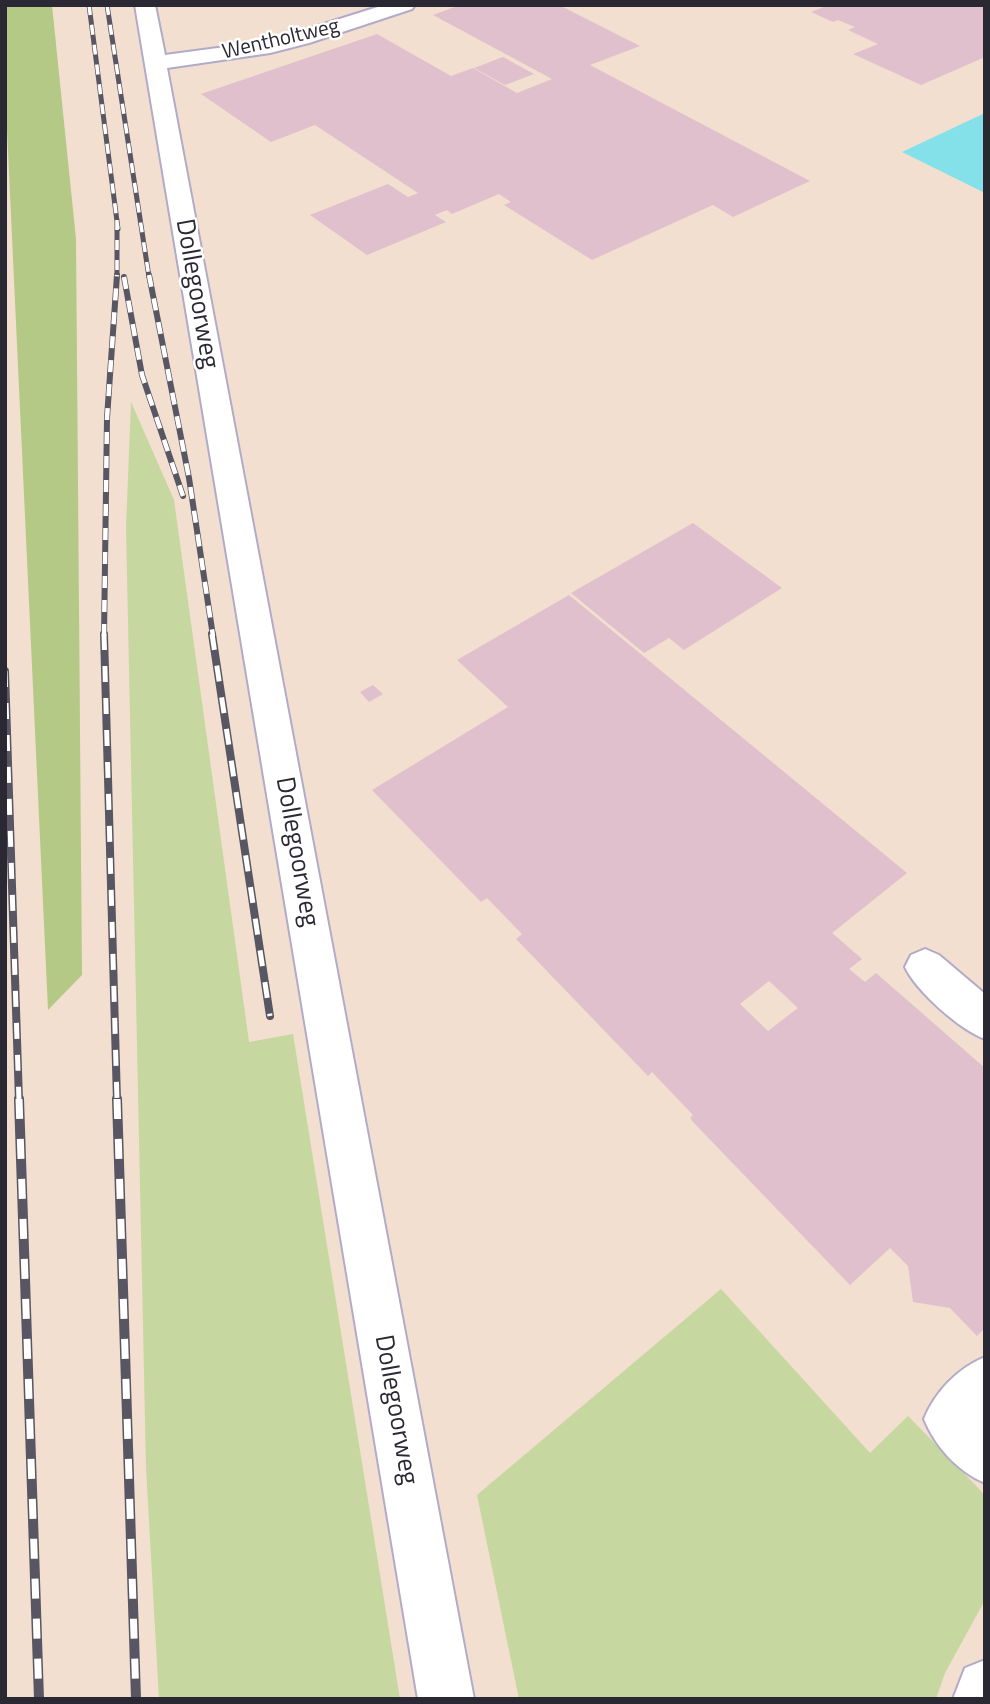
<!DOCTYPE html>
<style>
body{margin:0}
#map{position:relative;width:990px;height:1704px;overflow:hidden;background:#edeafd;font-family:"Titillium Web",sans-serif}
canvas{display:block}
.frame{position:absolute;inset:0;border:7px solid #2a2833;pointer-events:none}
</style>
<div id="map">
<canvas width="990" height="1704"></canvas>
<div class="frame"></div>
</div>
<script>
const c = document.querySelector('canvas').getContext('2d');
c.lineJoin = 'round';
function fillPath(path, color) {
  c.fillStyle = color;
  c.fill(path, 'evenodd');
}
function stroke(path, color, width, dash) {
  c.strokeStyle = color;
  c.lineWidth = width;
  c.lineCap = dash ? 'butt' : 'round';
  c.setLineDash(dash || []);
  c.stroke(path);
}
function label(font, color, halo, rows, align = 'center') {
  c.font = font + ' "Titillium Web",sans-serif';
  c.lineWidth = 5;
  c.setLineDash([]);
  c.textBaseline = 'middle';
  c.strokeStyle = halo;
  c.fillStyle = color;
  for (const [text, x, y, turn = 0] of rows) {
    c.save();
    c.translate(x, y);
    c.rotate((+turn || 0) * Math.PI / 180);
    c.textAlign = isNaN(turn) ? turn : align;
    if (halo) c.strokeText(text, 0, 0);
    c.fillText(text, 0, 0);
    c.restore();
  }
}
fillPath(new Path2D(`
 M5 5H985V1699H5Z`), '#f2dfcf');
fillPath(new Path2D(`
 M131 402 174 500 249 1042 293 1034 400 1699H159L146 1467 126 528Z
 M721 1289 870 1453 908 1416 982 1492 985 1500V1600L945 1673 936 1699H519L477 1495Z`), '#c6d7a0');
fillPath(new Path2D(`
 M5 5H52L76 239 82 975 48 1010 5 87Z`), '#b5c987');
fillPath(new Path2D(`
 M985 113V193L902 152Z`), '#84e1e9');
fillPath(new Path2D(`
 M460 5H559L640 46 590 65 810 181 733 217 713 205 592 260 504 205 511 202 499 194 452 214 447 210 435 215 446 222 367 255 310 215 388 184 408 197 418 193 315 125 271 142 201 94 377 34 451 76 473 68 517 93 552 79 433 15Z
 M829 5H985V57L921 85 853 54 878 44 848 30 855 27 838 20 833 22 811 12Z
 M503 57 534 74 505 85 474 68Z
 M693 523 782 588 684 650 669 638 644 653 571 593Z
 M569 595 907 873 832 933 862 959 849 969 865 982 876 973 985 1068V1328L977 1336 950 1308 913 1302 908 1266 890 1248 850 1285 695 1124 690 1118 693 1115 652 1072 648 1076 519 942 516 939 522 934 487 898 481 902 372 790 508 707 457 660ZM769 981 798 1008 768 1031 740 1004Z
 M373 685 383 694 369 702 360 692Z`), '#e1c0cd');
const minor = new Path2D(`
 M135 5H155L165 55 270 41 384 5H415L412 9 309 43 270 53 167 68 474 1699H418Z
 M925 949 939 955 985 994V1039C960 1030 916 991 905 967L911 955Z
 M985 1357V1483C957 1471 935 1446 924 1419 935 1392 958 1368 985 1357Z
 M985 1660V1699H953L965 1668Z`);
stroke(minor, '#b1abc9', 4);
fillPath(minor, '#fff');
const railFar3 = new Path2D(`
 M89 5 118 229
 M107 5 149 277
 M117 220V277`);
const railFar2 = new Path2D(`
 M149 275 189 478 213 636
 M124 277 142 375 183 496
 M104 636 107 418 117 275`);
const railFar1 = new Path2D(`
 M104 634 117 1101
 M212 634 270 1016
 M5 671 19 1101`);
const rail = new Path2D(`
 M19 1099 39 1699
 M117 1099 136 1699`);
stroke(railFar3, '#585662', 5);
stroke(railFar2, '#585662', 6);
stroke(railFar1, '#585662', 8);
stroke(rail, '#585662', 10);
stroke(railFar3, '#fff', 3.5, [10]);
stroke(railFar2, '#fff', 4.5, [12]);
stroke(railFar1, '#fff', 5, [16]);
stroke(rail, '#fff', 7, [20]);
label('21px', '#2a2833', '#fff', [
 ["Wentholtweg",281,40,-13]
]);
label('26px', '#2a2833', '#fff', [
 ["Dollegoorweg",196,294,80],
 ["Dollegoorweg",296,852,80],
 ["Dollegoorweg",395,1410,80]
]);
</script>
